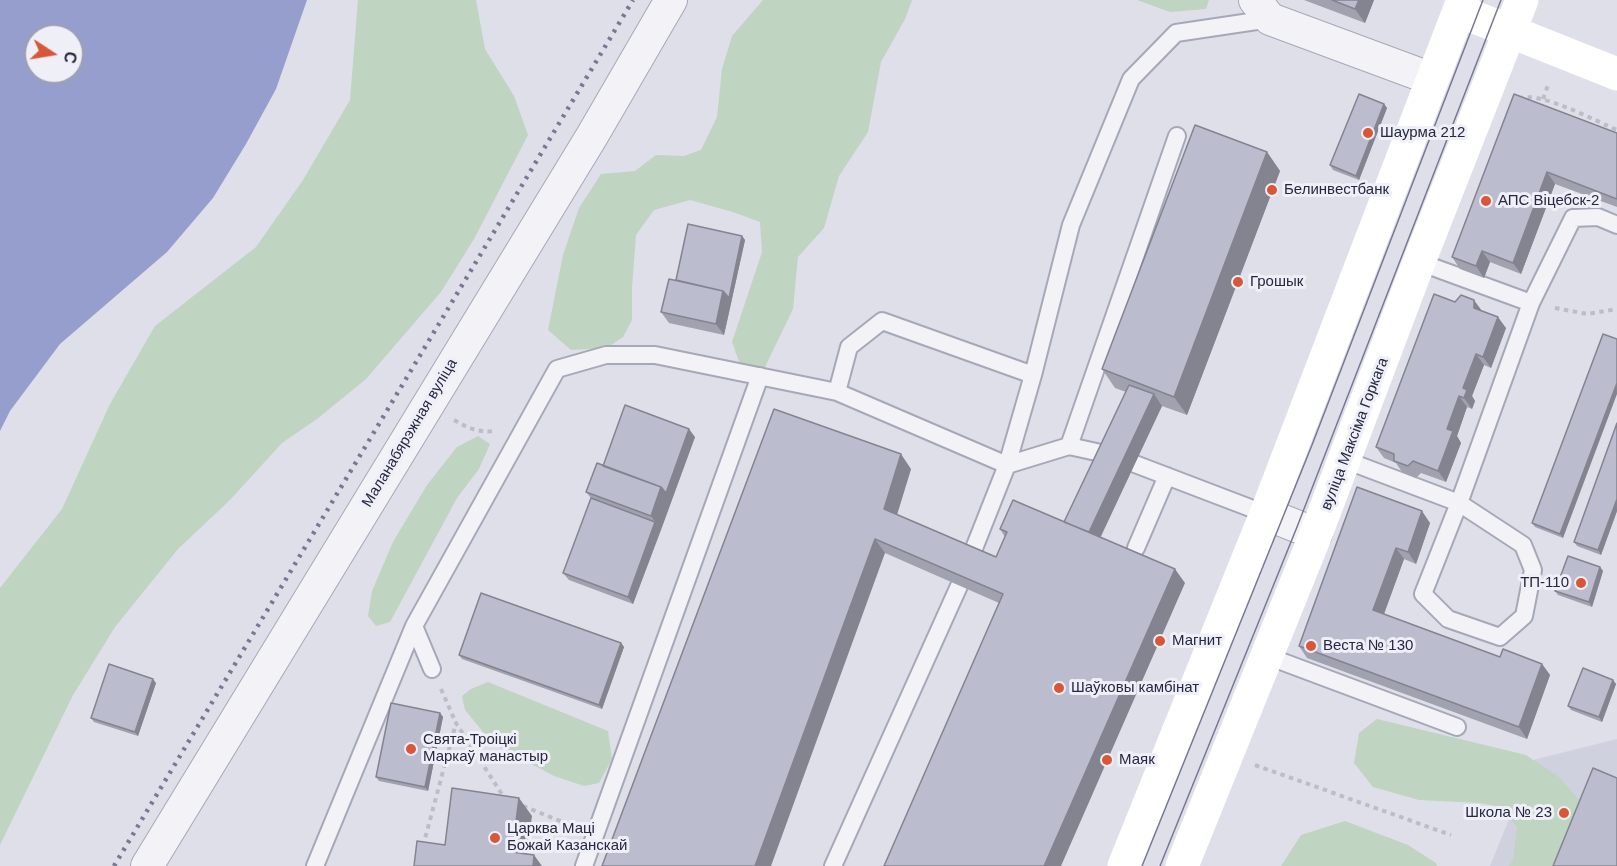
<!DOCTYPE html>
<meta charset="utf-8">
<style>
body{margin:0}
#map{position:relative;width:1617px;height:866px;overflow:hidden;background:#dedfe9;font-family:Helvetica,sans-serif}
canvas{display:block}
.north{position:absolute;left:24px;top:24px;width:60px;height:60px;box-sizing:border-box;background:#eeeff7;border:2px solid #9e9faf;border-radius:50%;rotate:102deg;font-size:16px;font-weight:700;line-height:24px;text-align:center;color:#262742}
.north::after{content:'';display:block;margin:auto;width:21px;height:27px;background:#d95638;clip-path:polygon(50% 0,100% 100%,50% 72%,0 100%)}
</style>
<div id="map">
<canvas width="1617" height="866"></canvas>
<div class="north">С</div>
</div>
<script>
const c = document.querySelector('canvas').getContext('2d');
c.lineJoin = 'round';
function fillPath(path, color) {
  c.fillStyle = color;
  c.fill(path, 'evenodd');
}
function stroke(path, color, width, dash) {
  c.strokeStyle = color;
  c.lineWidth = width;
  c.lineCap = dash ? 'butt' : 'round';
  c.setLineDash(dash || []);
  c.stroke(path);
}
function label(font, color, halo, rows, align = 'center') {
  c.font = font + ' Helvetica,sans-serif';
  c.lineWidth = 6;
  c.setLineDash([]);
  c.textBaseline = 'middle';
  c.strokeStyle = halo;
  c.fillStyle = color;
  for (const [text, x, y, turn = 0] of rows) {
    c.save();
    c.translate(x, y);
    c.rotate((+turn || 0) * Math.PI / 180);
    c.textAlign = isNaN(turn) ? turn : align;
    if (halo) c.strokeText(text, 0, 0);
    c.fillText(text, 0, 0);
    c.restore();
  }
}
fillPath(new Path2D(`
 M1617 739V866H1490L1533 760Z`), '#d0d1de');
fillPath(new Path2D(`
 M358 0H476L485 49 514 96 528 135 474 239 441 292 366 379 317 419 282 443 230 500 178 549 115 627 73 695 0 845V588L62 509 110 404 155 326 256 247 303 180 350 100Z
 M763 0H912L905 19 881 62 868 132 839 176 824 228 798 257 793 309 765 367 740 364 732 342 762 252 760 222 733 212 690 200 654 210 636 235 632 288V320L623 337 607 348 571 350 548 330 563 255 579 208 601 174 635 171 656 155 684 156 701 150 717 117 722 69 732 36Z
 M1137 0H1209L1206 9 1170 12Z
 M478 436 490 444 479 469 457 498 390 622 376 626 368 616 372 591 393 542 427 485 457 447Z
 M488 682 608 731 612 759 599 783 584 786 554 776 492 743 465 710 462 696 471 689Z
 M1377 719 1526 755 1560 778 1579 800 1555 866H1509L1513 860 1517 827 1502 807 1479 803 1419 800 1373 787 1354 763 1359 733Z
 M1345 821 1408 845 1436 863 1437 866H1281L1301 835Z`), '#bfd4c1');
fillPath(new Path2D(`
 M0 0H307L276 89 246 144 213 198 167 252 60 344 10 411 0 431ZM36 36H72V72H36Z`), '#969ecd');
const service = new Path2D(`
 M1531 303 1573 218 1598 217 1617 225
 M1033 375 1071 225 1131 79 1176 33 1270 19
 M837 392 849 347 882 321 1033 375 1007 465 971 556
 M1069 446 1177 136
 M1345 460 1459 503 1423 594 1448 619 1500 637 1524 616 1533 570 1523 545 1459 503 1531 303 1419 262
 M1135 464 1266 514
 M1136 548 1167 476
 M1267 656 1457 727
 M432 669 414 626 557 369 606 355H655L837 392 1007 465 1069 446 1110 455
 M315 866 414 626
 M584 866 760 376
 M833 866 959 586`);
const minor = new Path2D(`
 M1255 0 1270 19 1432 79
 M1266 514 1316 534
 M147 866 592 136 671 0`);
stroke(service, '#a7a8b7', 20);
stroke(minor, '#a7a8b7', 34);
stroke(new Path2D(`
 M1519 99C1536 89 1598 122 1617 130
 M1543 99 1548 85
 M1555 308 1587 314 1617 309
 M454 420C468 428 478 433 495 431
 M441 689 456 723
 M1255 765 1451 835
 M523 806 575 827
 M423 846 456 723 505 799`), '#bdbdc8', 4, [4.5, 4.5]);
stroke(service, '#f2f2f7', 16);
stroke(minor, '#f2f2f7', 32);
stroke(new Path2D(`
 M1459 11 1617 74
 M1124 866 1266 514 1463 0
 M1182 866 1316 534 1419 262 1522 0`), '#fff', 33);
stroke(new Path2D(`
 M1142 866 1312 445 1483 0
 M1160 866 1297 527 1501 0`), '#777894', 1.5);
stroke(new Path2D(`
 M114 866 633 0`), '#777894', 4.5, [3, 6]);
fillPath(new Path2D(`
 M1304 0H1374L1365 23Z
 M1514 94 1617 133V207L1555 184 1521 274 1490 262 1484 278 1460 269 1452 257Z
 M1384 104 1387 108 1359 180 1333 170 1330 165Z
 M1267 152 1280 171 1187 415 1162 406 1100 537 1185 583 999 603 885 553 602 866 911 469 897 515 996 557 1005 537 1000 529 1064 522 1126 392 1115 388 1102 369Z
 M742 236 745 240 724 335 669 323 661 312 676 280Z
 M1455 302 1482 311 1506 328 1491 368 1484 365 1472 396 1475 401 1472 409 1467 407 1457 436 1461 443 1446 482 1421 473 1416 478 1402 472 1396 463 1384 458 1376 447Z
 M1603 334 1563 538 1535 527 1532 523Z
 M1617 423V511L1601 555 1577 546 1574 542Z
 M695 437 633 604 569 580 563 573 591 498 586 492 603 466Z
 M1357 487 1430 523 1416 564 1404 559 1384 614 1500 657 1542 664 1550 675 1527 739 1307 658 1299 646Z
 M1600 567 1603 571 1592 607 1558 595 1555 591Z
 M621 643 624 647 602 709 462 659 459 655Z
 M1613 680 1616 684 1602 722 1571 710 1568 706Z
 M156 683 138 736 94 722 91 718Z
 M440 713 443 717 428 791 379 781 376 777Z`), '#a1a2b0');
fillPath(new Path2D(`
 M1359 0H1374L1365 23 1355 9Z
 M1384 104 1387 108 1359 180 1356 176Z
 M1267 152 1280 171 1187 415 1174 397Z
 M1547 172 1555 184 1521 274 1513 263Z
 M742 236 745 240 724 335 716 324 723 291Z
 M1482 251 1490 262 1484 278 1476 266Z
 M1474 300 1482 311 1474 308Z
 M1498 317 1506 328 1491 368 1483 357Z
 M1476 354 1484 365 1472 396 1475 401 1472 409 1464 398 1463 388Z
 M1617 383V394L1563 538 1560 534Z
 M1154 394 1162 406 1096 547 1088 535Z
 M1459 396 1467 407 1457 436 1461 443 1446 482 1438 471 1447 429Z
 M689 429 695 437 661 530 651 516 661 487Z
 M901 454 911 469 894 524 884 509Z
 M1617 499V511L1601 555 1598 550Z
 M1422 511 1430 523 1416 564 1408 552Z
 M655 522 661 530 633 604 628 597Z
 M875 539 885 553 771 866H755Z
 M1396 548 1404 559 1381 622 1373 610Z
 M1600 567 1603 571 1592 607 1589 602Z
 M1175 569 1185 583 1061 866H1044Z
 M621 643 624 647 602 709 599 705Z
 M1542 664 1550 675 1527 739 1519 727Z
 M153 679 156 683 138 736 135 732Z
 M1613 680 1616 684 1602 722 1599 717Z
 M440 713 443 717 428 791 425 787Z
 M519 798 532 816 525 866 512 852Z
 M534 855 542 866H533Z`), '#838490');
const building = new Path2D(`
 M1332 0H1359L1355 9Z
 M1359 94 1384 104 1356 176 1330 165Z
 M1514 94 1617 133V199L1547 172 1513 263 1482 251 1476 266 1452 257Z
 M1195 125 1267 152 1174 397 1102 369Z
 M688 224 742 236 729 298 723 291 676 280Z
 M669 279 723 291 716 324 661 312Z
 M1434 294 1455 302 1461 295 1474 300V308L1498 317 1483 357 1476 354 1463 388 1467 390 1464 398 1459 396 1447 429 1453 431 1438 471 1413 461 1408 466 1394 461V454L1376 447Z
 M1603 334 1617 339V383L1560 534 1532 523Z
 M1129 385 1154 394 1089 532 1064 522Z
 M625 405 689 429 666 493 661 487 603 466Z
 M774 409 901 454 884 509 996 557 1007 532 1000 529 1013 500 1175 569 1044 866H884L1003 594 875 539 755 866H602Z
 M1617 423V499L1598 550 1574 542Z
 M597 463 661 487 651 516 586 492Z
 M1357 487 1422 511 1408 552 1396 548 1373 610 1500 657 1503 649 1542 664 1519 727 1299 646Z
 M591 498 655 522 628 597 563 573Z
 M1568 556 1600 567 1589 602 1555 591Z
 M481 593 621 643 599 705 459 655Z
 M109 664 153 679 135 732 91 718Z
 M1583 668 1613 680 1599 717 1568 706Z
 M391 703 440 713 425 787 376 777Z
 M1593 768 1617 778V866H1553Z
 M452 788 519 798 512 852 534 855 533 866H414L417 841 445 845Z`);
fillPath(building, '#bbbccd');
stroke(building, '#838490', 1.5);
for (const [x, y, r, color] of [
 [1368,133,6,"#d95638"],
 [1272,190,6,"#d95638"],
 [1486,201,6,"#d95638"],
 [1238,282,6,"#d95638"],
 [1581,583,6,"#d95638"],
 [1160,641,6,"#d95638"],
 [1311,646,6,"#d95638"],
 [1059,688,6,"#d95638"],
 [411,749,6,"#d95638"],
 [1107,760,6,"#d95638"],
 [1564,813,6,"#d95638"],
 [495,838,6,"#d95638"]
]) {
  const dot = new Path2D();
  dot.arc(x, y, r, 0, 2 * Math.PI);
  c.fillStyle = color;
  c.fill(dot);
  stroke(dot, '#eeeff7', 2);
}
label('15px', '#262742', '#eeeff7', [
 ["Шаурма 212",1380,133],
 ["Белинвестбанк",1284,190],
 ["АПС Віцебск-2",1498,201],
 ["Грошык",1250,282],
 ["ТП-110",1569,583,"right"],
 ["Магнит",1172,641],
 ["Веста № 130",1323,646],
 ["Шаўковы камбінат",1071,688],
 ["Свята-Троіцкі",423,740],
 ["Маркаў манастыр",423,757],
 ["Маяк",1119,760],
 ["Школа № 23",1552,813,"right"],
 ["Царква Маці",507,829],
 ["Божай Казанскай",507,846]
], 'left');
label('15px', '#262742', '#eeeff7', [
 ["Маланабярэжная вуліца",410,433,-59],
 ["вуліца Максіма Горкага",1355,434,-69]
]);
</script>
